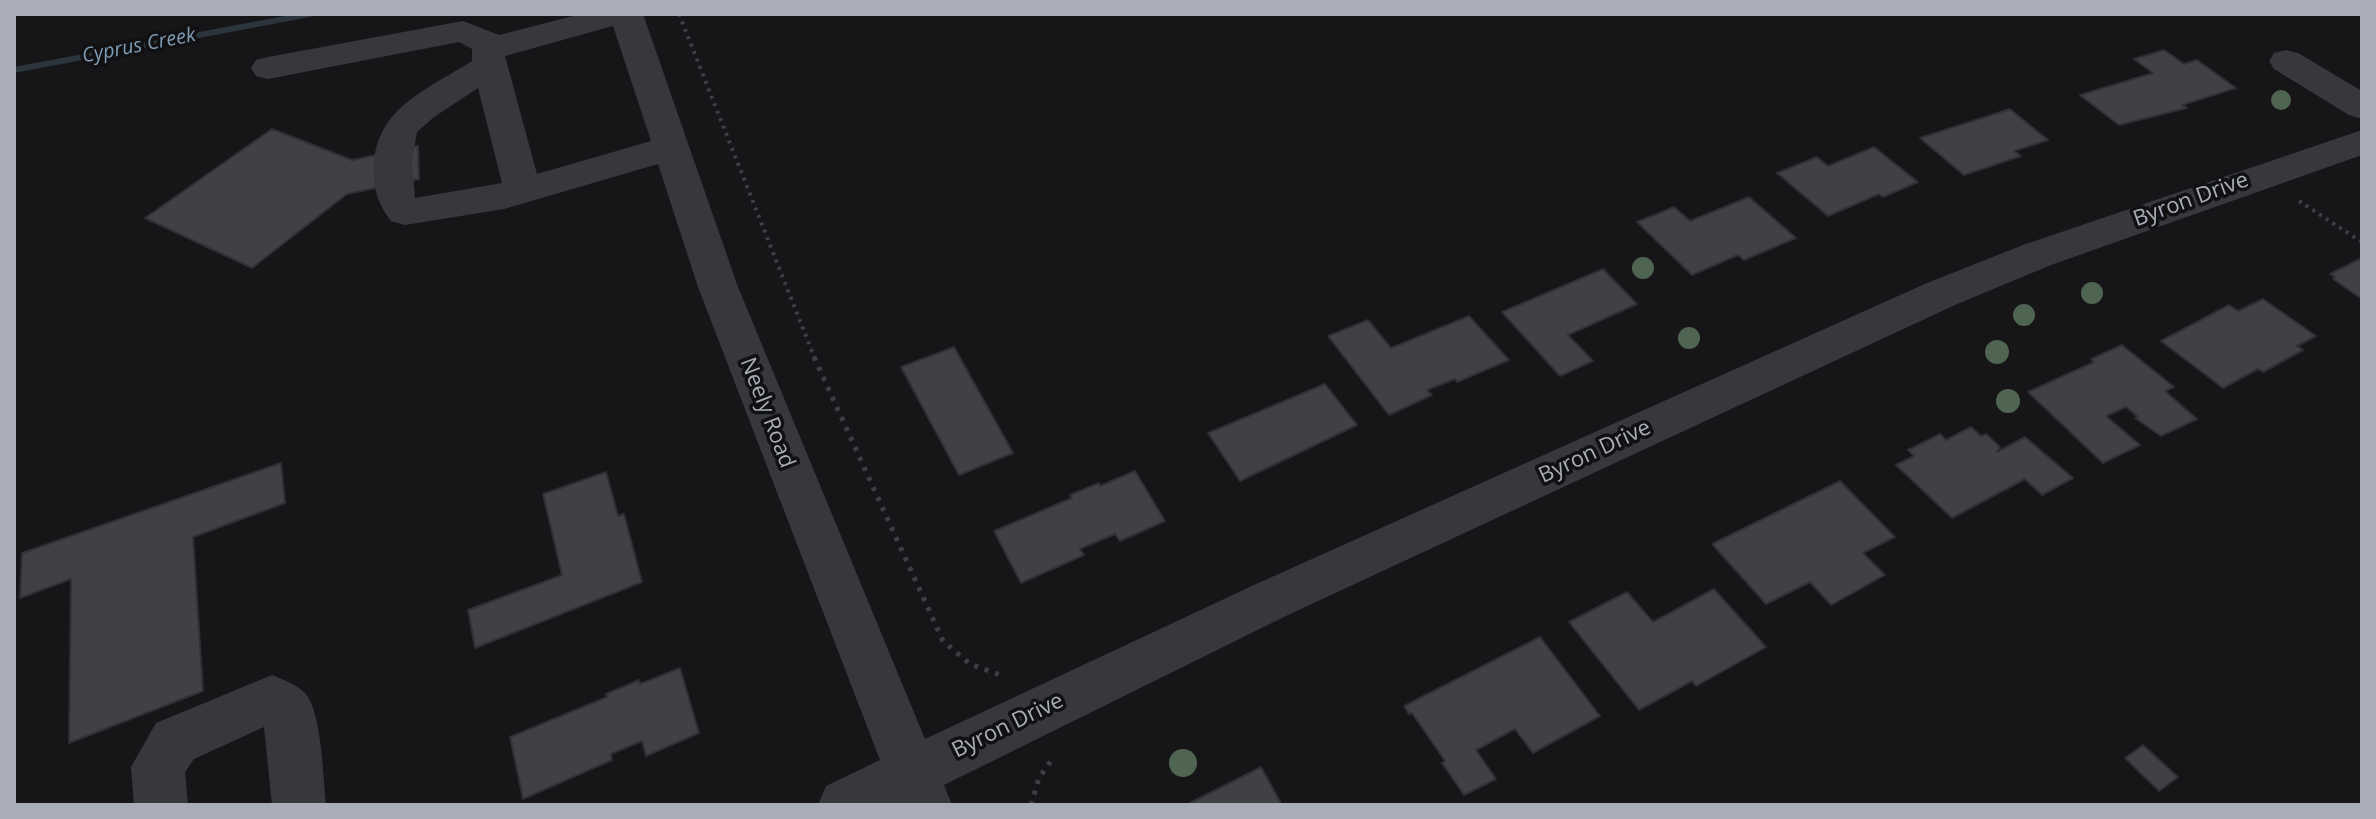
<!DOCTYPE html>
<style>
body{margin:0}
#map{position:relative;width:2376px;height:819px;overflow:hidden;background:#161618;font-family:"Open Sans",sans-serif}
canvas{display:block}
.frame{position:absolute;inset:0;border:16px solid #a8adb8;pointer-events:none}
</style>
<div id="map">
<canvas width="2376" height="819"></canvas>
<div class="frame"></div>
</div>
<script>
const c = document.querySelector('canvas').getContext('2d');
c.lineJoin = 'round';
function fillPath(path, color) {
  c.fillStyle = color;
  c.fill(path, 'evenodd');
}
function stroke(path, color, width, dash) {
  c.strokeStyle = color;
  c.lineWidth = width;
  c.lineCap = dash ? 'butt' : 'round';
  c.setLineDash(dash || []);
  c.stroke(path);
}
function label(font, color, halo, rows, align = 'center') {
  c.font = font + ' "Open Sans",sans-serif';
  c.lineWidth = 7;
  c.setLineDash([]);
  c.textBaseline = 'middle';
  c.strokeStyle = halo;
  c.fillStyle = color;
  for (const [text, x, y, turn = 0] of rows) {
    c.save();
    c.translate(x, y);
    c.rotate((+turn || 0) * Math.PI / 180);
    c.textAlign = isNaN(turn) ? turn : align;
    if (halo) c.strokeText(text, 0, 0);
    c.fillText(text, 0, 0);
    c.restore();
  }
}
fillPath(new Path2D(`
 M295 14H315L310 17 14 73V67Z`), '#2c353c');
const building = new Path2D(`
 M2164 50 2184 64 2197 60 2236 88 2182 105 2187 108 2119 125 2080 95 2153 73 2134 59Z
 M2010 109 2048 140 2014 151 2021 156 1964 175 1920 138Z
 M272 129 352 160 418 146 419 179 347 194 252 268 145 218Z
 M1874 147 1918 182 1883 197 1879 194 1828 216 1777 173 1817 157 1828 166Z
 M1749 197 1796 238 1744 260 1738 255 1692 275 1637 222 1674 207 1690 221Z
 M2362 258V299L2333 279 2335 277 2330 274Z
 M1603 269 1637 304 1568 335 1593 361 1560 376 1502 312Z
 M2263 299 2316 336 2297 346 2303 350 2263 372 2258 369 2223 388 2161 341 2229 305 2238 311Z
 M1469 316 1509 360 1457 382 1455 379 1427 390 1432 395 1389 415 1328 336 1368 320 1391 348Z
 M2122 345 2174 387 2165 391 2197 419 2161 436 2135 418 2138 417 2126 407 2106 416 2140 445 2103 463 2028 392 2094 362 2091 359Z
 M954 347 1013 453 959 475 901 367Z
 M1325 384 1357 425 1240 481 1208 433Z
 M1971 427 1981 436 1986 434 2000 447 1997 452 2025 437 2073 478 2042 495 2025 479 1952 518 1896 465 1914 456 1908 450 1940 434 1946 440Z
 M281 463 285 503 193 537 203 691 69 743 71 579 20 598 22 553Z
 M1135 471 1165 521 1120 541 1115 534 1080 549 1084 555 1021 583 994 531 1072 498 1070 495 1099 483 1100 486Z
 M606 472 618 516 624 514 642 582 475 648 468 610 562 575 543 494Z
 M1840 481 1895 537 1863 553 1885 575 1831 605 1810 582 1766 604 1712 544Z
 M1714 589 1766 647 1696 686 1692 681 1639 710 1569 622 1627 592 1653 622Z
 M1540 637 1600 716 1533 753 1515 729 1476 750 1496 779 1464 795 1442 763 1445 761 1412 713 1409 714 1404 706Z
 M680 668 699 733 646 756 642 741 611 754 612 760 523 799 510 737 607 697 606 694 639 680 640 684Z
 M2143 745 2178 777 2159 791 2125 758Z
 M1261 767 1282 805H1186Z`);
fillPath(building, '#404145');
stroke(building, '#303034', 2);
stroke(new Path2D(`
 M679 14 815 359
 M2299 201 2362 242`), '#3d3f44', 4, [3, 5]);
stroke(new Path2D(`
 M814 357 943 641 970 664 1003 676
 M1031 805 1039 778 1053 758`), '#3d3f44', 5, [4, 7]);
fillPath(new Path2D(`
 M581 14H643L738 287 925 739 1254 585 1927 283 2023 245 2362 130V155L2051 265 1955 305 1288 615 944 785 952 805H818L826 786 880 760 698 287 658 164 504 209 405 225 391 221C377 202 373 188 374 164 377 107 430 88 472 61V49L459 42 268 79 256 76 251 68 256 60 268 57 463 21 499 35ZM613 26 651 141 537 174 505 56ZM478 88 502 183 415 198 412 161 417 132 434 117Z
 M2286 50 2298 53 2362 91V119L2349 115 2274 69 2269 61 2274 53Z
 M272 675C284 680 296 684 305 693 322 711 323 779 326 805H272L264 727 194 759 185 772 188 805H134L131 767 156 723Z`), '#37383d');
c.fillStyle = '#506452';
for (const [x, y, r] of [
 [2281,100,10],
 [1643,268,11],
 [2092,293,11],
 [2024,315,11],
 [1689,338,11],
 [1997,352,12],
 [2008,401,12],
 [1183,763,14]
]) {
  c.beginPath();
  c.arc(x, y, r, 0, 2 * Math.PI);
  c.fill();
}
label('italic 20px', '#7f9bb3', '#111113', [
 ["Cyprus Creek",139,46,-11]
]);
label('22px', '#a8adb8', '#111113', [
 ["Byron Drive",2191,200,-20],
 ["Neely Road",767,413,69],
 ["Byron Drive",1595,452,-25],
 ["Byron Drive",1008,726,-26]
]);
</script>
